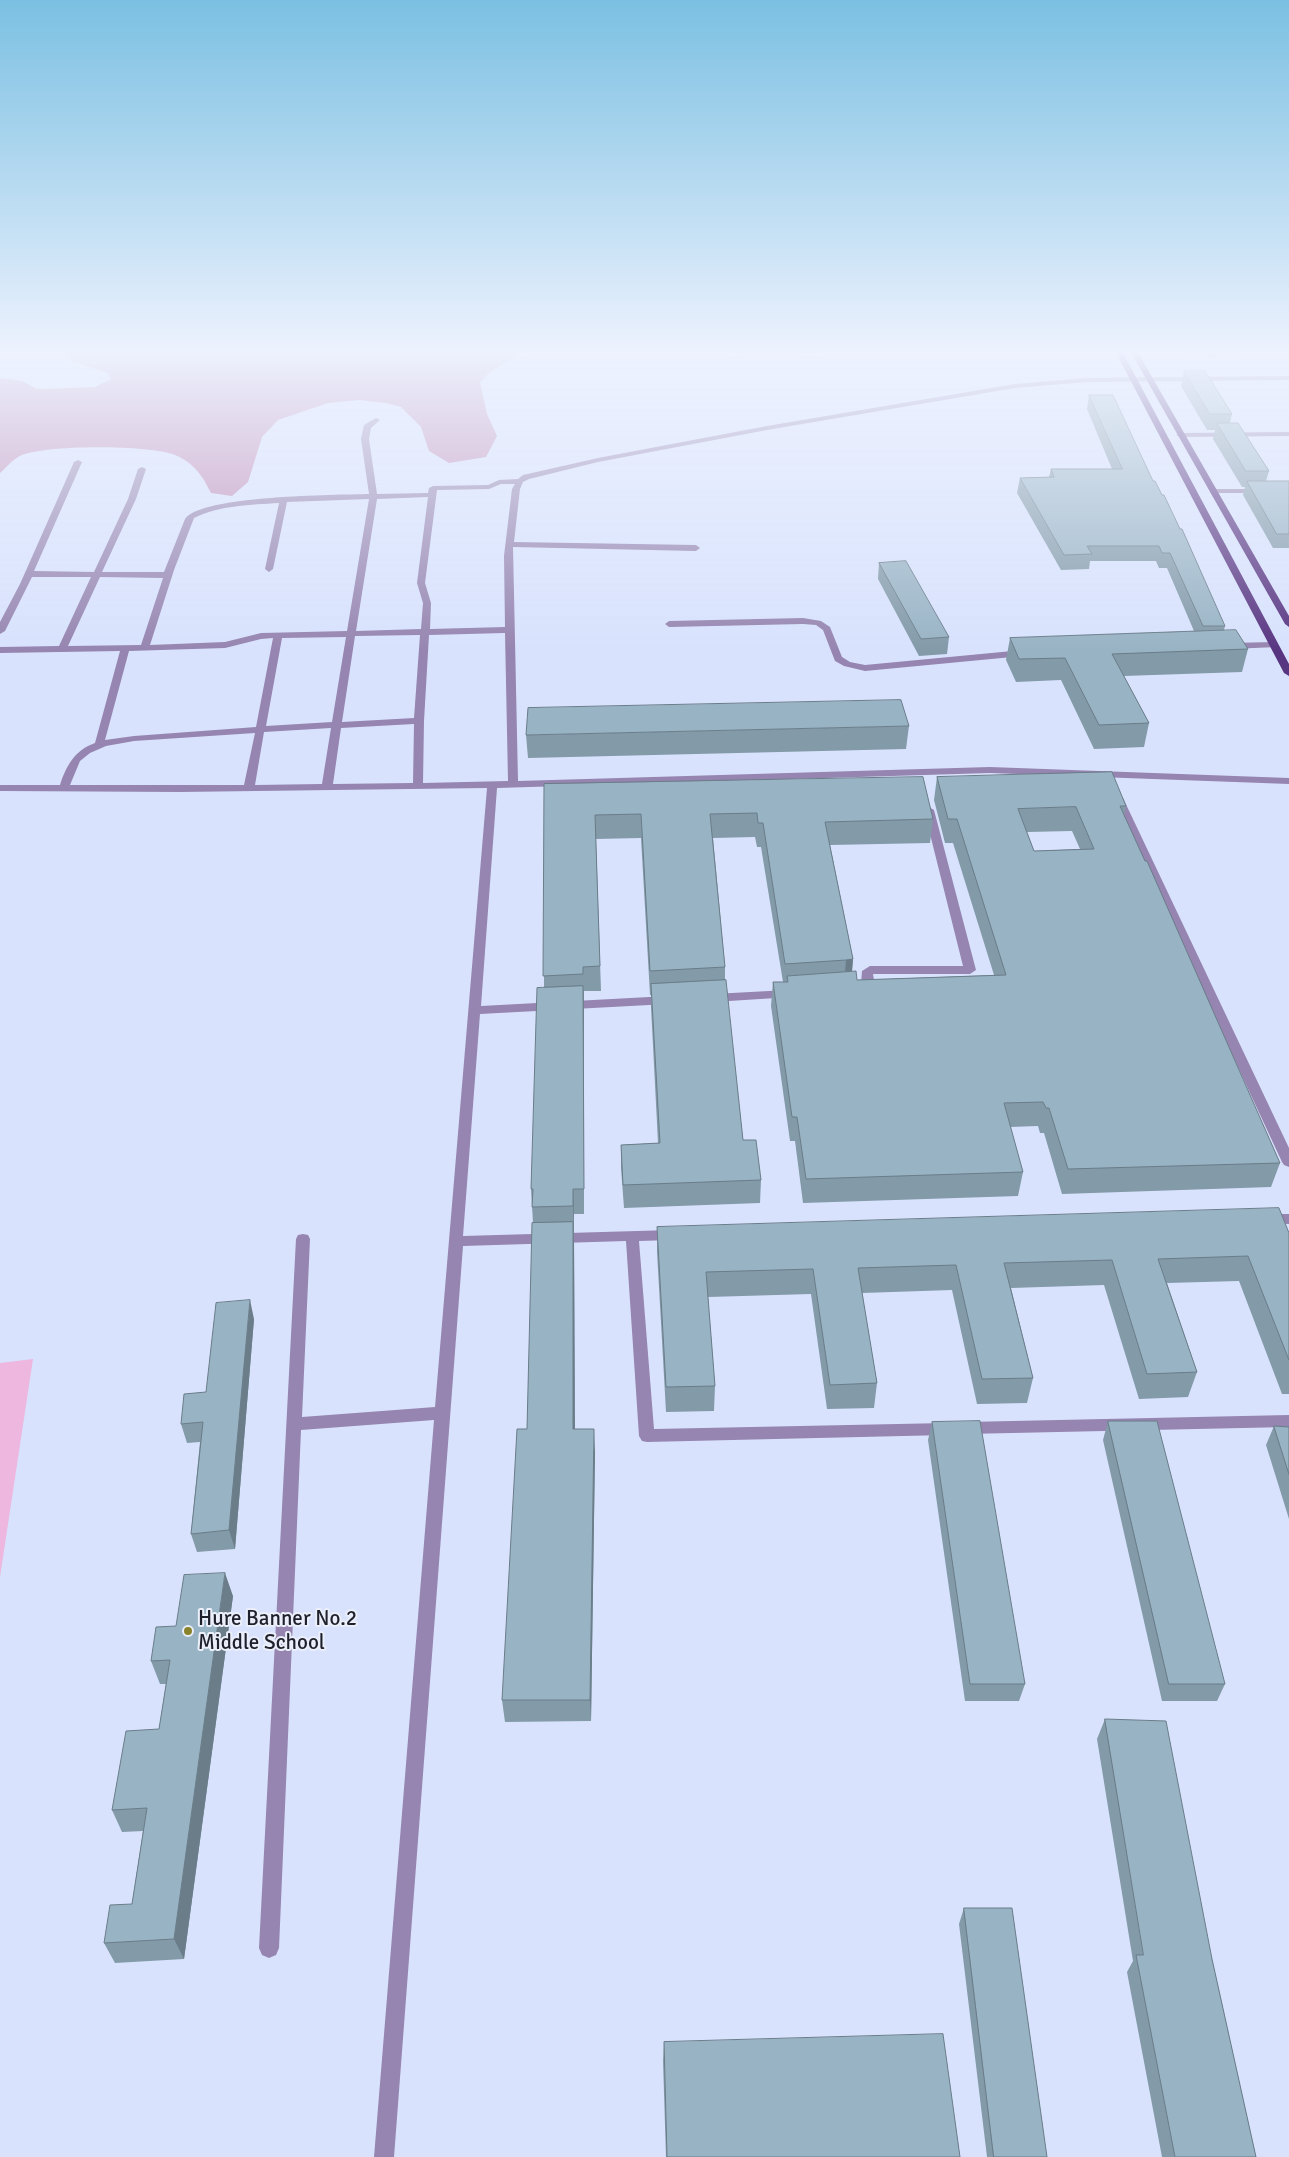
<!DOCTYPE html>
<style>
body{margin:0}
canvas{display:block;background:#d8e2fd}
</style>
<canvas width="1289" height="2157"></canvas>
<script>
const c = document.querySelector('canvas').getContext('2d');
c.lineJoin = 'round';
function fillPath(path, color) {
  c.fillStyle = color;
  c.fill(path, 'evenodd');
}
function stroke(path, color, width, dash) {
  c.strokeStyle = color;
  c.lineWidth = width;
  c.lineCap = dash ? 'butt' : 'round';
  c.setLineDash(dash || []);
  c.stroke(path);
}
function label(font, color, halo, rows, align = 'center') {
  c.font = font + ' Signika,sans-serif';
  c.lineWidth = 4;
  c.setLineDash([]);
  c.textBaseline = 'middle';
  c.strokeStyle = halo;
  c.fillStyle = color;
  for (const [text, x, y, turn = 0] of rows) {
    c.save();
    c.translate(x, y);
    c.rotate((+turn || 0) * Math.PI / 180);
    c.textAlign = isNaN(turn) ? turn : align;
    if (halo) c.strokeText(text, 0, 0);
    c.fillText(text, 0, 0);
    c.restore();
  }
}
fillPath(new Path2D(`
 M33 1359 0 1577V1363Z`), '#edb7e0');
fillPath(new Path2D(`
 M61 349H564L521 353 489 373 480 382 487 414 497 436 486 457 449 463 429 451 421 427 401 407 386 403 359 400 328 403 278 420 262 437 248 482 232 496 211 493C202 475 194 463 175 455 149 445 41 444 18 457 11 461 6 468 0 473V378L22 381 37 389H48L95 387 111 379 108 373 73 362Z
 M690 349H836L827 352 767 356Z
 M1179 349H1248C1228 359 1206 357 1185 355Z`), '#c08ab3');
fillPath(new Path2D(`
 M1289 376V380L1087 382 1015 388 767 430 598 462 529 479 523 482 520 489 514 542 696 545 700 548 696 551 513 547 518 781 990 767 1289 778V784L990 773 497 788 481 1006 668 996 674 1000 668 1004 480 1014 463 1236 672 1230 677 1231 679 1235 677 1239 672 1240 639 1241 654 1429 946 1423 951 1425 954 1429 951 1433 946 1435 647 1442 642 1441 639 1436 626 1241 463 1246 394 2157H374L434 1420 301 1430 279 1948 276 1955 269 1958 262 1955 259 1948 296 1239 298 1235 303 1234 308 1235 310 1239 302 1417 435 1407 487 788 180 792 0 791V785H60C66 766 75 750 95 743L120 651 0 653V647L59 646 91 577H32L5 631 0 634V622L20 584 74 462 78 460 82 462 34 571 94 572 128 499 138 469 142 467 146 469 136 499 102 572H164L185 519C202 495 336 495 369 494L361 439 364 425 376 418 380 420 371 428 369 439 377 494 428 493 429 488 433 486 488 485 499 480 518 479 523 475 598 458 767 426 1015 384 1087 378ZM501 484H515L512 489 504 556 505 627 430 629 431 603 425 583 437 490 489 489ZM428 497 417 583 423 603 421 629 356 631 377 499ZM369 499 347 631 261 633 225 642 150 645 174 570 194 518C220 505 250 505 279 503L265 569 269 572 273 569 287 502ZM100 577 163 578 141 645 68 646ZM505 633 508 781 423 783 424 721 429 635ZM420 635 414 718 342 722 355 636ZM346 637 332 722 266 726 282 638ZM273 638 256 727 134 736 105 740 129 651 225 648 261 639ZM414 724 413 783 333 784 341 728ZM331 728 322 784 255 785 264 732ZM255 733 244 785H70L80 761 90 753 106 746 134 741Z
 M1289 432V436L1180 437 1176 435 1180 433Z
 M1210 489H1289V493H1210Z
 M803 618 821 621 830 627 842 657 850 662 865 665 1023 650 1028 653 1023 656 865 671 844 666 835 661 823 630 816 625 803 624 669 627 665 624 669 621Z
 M1274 642 1277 643V647L1230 649 1225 646 1230 643Z
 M1118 795 1123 798 1289 1148V1167L1284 1165 1282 1162 1113 798Z
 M929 807 934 810 976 970 970 974H873L874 980 869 990 853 991 851 988 853 985 861 984 862 971 870 966H963L924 810Z
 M788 990 794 994 792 997 713 1002 707 998 713 994Z
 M1267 1214H1289V1224L1262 1223 1260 1219 1262 1215Z
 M1289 1415V1427L966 1434 961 1432 958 1428 961 1424 966 1422Z`), '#9685b0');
fillPath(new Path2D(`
 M1114 349H1121L1289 664V676L1284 673Z
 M1129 349H1136L1289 616V627L1285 624Z`), '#583581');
fillPath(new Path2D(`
 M1184 371 1232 414 1230 423 1269 471 1266 481H1289V548H1273L1243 495 1245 487H1242L1213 439 1215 430H1207L1181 386Z
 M1089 395 1153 481 1225 626 1224 630 1248 649 1242 672 1124 676 1149 723 1144 747 1094 749 1061 680 1016 682 1006 660 1010 638 1194 631 1167 568H1159L1156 561H1090L1089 569 1061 570 1017 493 1020 478 1049 477 1051 469H1112L1087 409Z
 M879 563 949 637 947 654 919 656 878 579Z
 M909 726 906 749 528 758 526 735Z
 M937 777 1126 806 1124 816 1280 1163 1271 1187 1062 1194 1044 1133H1040L1038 1126 1010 1127 1023 1172 1018 1196 803 1203 795 1141H790L771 1006 773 982H783L761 847H757L755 837 713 838 725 967V980L743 1140 761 1180 760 1203 624 1208 621 1168V1145L658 1143 651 1007V995H650L641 838 596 839 601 991H584V1214H574V1231L575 1429 595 1452 591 1721 505 1722 502 1700 527 1429 533 1223 531 1189 544 988V784L933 819 930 843 830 845 853 959 852 971 857 980 994 975 953 843H945L934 800ZM1072 831 1080 849 1034 851 1027 832Z
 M657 1227 1289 1233V1394H1282L1239 1281 1167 1283 1197 1372 1188 1397 1139 1399 1104 1285 1011 1288 1033 1378 1027 1403 977 1404 952 1290 862 1293 877 1383 874 1408 827 1409 811 1294 708 1297 715 1386 714 1411 666 1412 657 1252Z
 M254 1319 235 1549 197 1552 191 1534 200 1442 187 1443 181 1424 206 1392Z
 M1108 1421 1225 1684 1217 1701H1162L1103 1440Z
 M932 1422 1025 1684 1019 1701H965L928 1440Z
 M1274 1426 1289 1427V1519L1266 1445Z
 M233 1596 184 1959 115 1963 104 1943 132 1904 143 1831 122 1832 112 1810 159 1729 166 1684H160L151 1661 176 1626Z
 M1105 1719 1212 1959 1256 2157H1162L1127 1972 1133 1961 1097 1739Z
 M964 1908 1047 2157H987L959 1924Z
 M664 2042 960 2157H666L663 2061Z`), '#839aa9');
fillPath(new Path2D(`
 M853 959 851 984 844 985 846 960Z
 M583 986 584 1010V1214V1189Z
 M573 1189 574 1214V1231L573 1206Z
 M573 1222 574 1245 575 1452 573 1429Z
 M250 1300 254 1319 235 1549 229 1530Z
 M594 1429 595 1452 591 1721 590 1700Z
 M225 1573 233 1596 184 1959 174 1939Z`), '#6a7d89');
const building = new Path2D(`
 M1184 371H1205L1232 414H1210Z
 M1089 395H1113L1153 481H1155L1162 495H1164L1180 529H1182L1225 626H1203L1170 553H1162L1159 546H1087L1092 554 1064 555 1020 478 1054 477 1051 469H1122Z
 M1217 423H1238L1269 471H1246Z
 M1247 481H1289V534H1277Z
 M906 561 949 637 921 639 879 563Z
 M1236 630 1248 649 1112 654 1149 723 1099 725 1065 658 1019 659 1010 638Z
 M901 700 909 726 526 735 528 708Z
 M1112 772 1126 806H1120L1145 861H1147L1280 1163 1068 1169 1049 1108H1046L1043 1102 1004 1103 1023 1172 806 1179 797 1117H792L773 982H788L787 976 856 971 857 980 1006 975 957 819H948L937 777ZM1076 807 1094 849 1034 851 1018 809Z
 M923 777 933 819 825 822 853 959 846 960 785 964 763 823H758L757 813 710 814 725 967 650 971 641 814 595 815 600 966 583 967V974L543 976 544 784Z
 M726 980 743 1140H756L761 1180 623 1185 621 1145 660 1143 651 984Z
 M583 986 584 1189H573V1206L532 1207 533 1189H531L537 988Z
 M1279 1208 1289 1233V1360L1248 1256 1158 1259 1197 1372 1147 1374 1112 1260 1004 1263 1033 1378 982 1379 956 1265 858 1268 877 1383 830 1385 813 1269 706 1272 715 1386 666 1387 657 1227Z
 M573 1222V1429H594L590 1700H502L517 1429H527L532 1223Z
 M250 1300 229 1530 191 1534 203 1422 181 1424 184 1394 206 1392 216 1303Z
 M980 1421 1025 1684H970L932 1422Z
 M1108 1421H1157L1225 1684H1169Z
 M1274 1426 1289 1427V1474Z
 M225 1573 174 1939 104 1943 110 1905 132 1904 147 1808 112 1810 126 1731 159 1729 170 1660 151 1661 156 1627 176 1626 184 1575Z
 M1105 1719 1166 1721 1212 1959 1256 2157H1175L1136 1955H1143Z
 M964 1908H1012L1047 2157H994Z
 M943 2034 960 2157H667L664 2042Z`);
fillPath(building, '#98b3c4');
stroke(building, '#6a7d89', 1);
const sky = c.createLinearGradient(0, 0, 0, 651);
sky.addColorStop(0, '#7bc0e2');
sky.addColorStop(0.54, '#edf2fe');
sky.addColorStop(1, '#edf2fe00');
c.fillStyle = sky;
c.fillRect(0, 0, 1289, 651);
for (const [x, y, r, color] of [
 [188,1631,5,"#89832b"]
]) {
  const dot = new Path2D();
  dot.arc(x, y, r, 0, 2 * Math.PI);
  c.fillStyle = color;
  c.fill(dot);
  stroke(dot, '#ebeffa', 2);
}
label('21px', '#1e212b', '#ebeffa', [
 ["Hure Banner No.2",198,1619],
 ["Middle School",198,1643]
], 'left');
</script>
